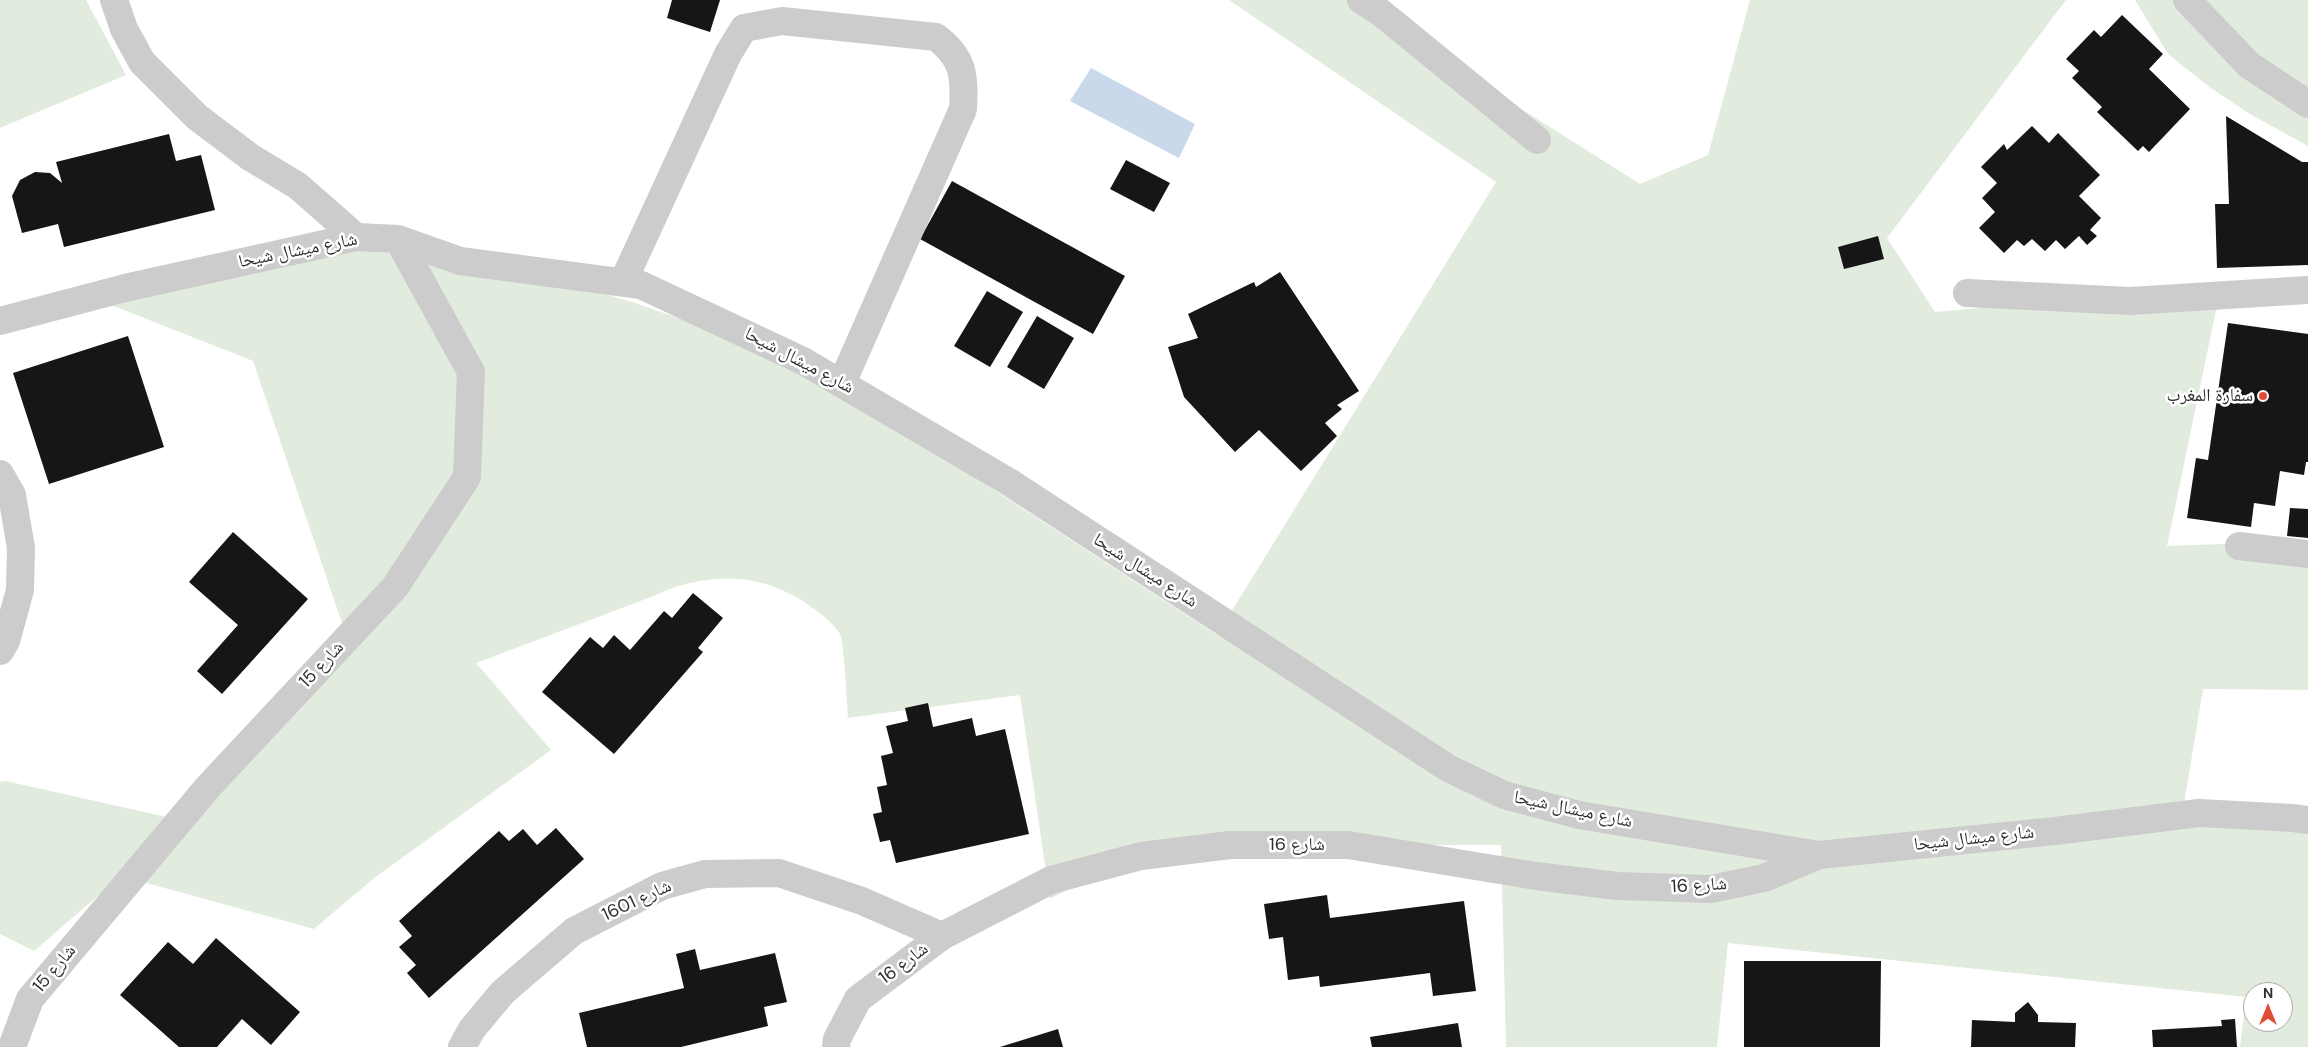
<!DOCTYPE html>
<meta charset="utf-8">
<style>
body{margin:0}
#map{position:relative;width:2308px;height:1047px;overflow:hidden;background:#fff;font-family:"DM Sans",sans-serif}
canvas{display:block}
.north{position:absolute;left:2243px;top:982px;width:50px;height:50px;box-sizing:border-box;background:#fff;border:1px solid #acacac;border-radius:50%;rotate:0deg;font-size:14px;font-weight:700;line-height:20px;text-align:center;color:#2f2f2f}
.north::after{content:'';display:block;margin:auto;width:18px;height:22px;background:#e14c37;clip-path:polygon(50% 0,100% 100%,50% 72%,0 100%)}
</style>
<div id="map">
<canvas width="2308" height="1047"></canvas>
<div class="north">N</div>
</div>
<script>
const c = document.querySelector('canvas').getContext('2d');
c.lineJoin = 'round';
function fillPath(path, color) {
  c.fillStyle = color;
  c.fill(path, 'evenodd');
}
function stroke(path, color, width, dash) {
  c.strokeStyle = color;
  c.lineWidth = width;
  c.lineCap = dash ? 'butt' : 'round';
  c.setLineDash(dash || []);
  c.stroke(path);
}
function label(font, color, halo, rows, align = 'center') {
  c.font = font + ' "DM Sans","Noto Naskh Arabic",sans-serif';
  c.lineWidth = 5;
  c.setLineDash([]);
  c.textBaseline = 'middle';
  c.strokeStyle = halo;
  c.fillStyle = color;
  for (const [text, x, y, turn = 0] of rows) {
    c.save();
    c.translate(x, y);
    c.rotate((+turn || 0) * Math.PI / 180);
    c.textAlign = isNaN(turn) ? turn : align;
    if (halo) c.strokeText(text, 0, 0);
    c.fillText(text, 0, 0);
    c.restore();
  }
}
fillPath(new Path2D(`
 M0 0H86L126 75 0 128Z
 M1229 0H1349L1640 184 1708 155 1750 0H2066L1887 238 1935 312 2221 286 2167 546 2308 541V690L2203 689 2182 816 2308 825V1047H2240L2246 997 1728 943 1717 1047H1506L1501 845H1385L1133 855 1050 899 1020 695 848 718C847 705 844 641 840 634 833 623 820 613 810 606 760 570 704 572 651 597L476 663 551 750 373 879 314 929 121 876 34 951 0 934V782L6 781 189 822 344 629 253 361 91 297 344 244 567 283 635 303 701 326 830 383 1217 635 1496 182ZM2253 992H2283V1022H2253Z
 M2135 0H2308V146L2250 114 2208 86 2168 54Z`), '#e2ecde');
fillPath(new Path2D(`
 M1091 68 1195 124 1179 158 1070 101Z`), '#cad8eb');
fillPath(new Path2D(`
 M672 0H720L710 32 667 18Z
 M2122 15 2163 54 2149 69 2190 109 2149 152 2143 146 2138 151 2097 112 2102 107 2072 78 2079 71 2066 59 2094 30 2101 37Z
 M2226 116 2302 162H2308V265L2217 268 2215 204H2229Z
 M2032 126 2049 143 2058 133 2100 175 2079 196 2101 218 2090 230 2097 236 2087 245 2079 236 2065 249 2056 240 2045 251 2032 239 2024 246 2017 240 2004 253 1979 228 1995 212 1982 198 1997 183 1981 167 2004 144 2007 150Z
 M169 134 176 161 201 155 215 210 64 247 58 224 22 233 12 196 20 180 35 172 50 173 62 183 56 162Z
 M1126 160 1170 183 1154 212 1110 189Z
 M952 181 1125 276 1093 334 920 239Z
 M1878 236 1884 259 1844 269 1838 247Z
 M1280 272 1359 391 1337 405 1342 409 1325 423 1337 436 1301 471 1259 430 1235 452 1184 397 1168 347 1198 338 1188 314 1254 282 1256 287Z
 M987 291 1023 312 990 367 954 346Z
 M1037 316 1074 338 1044 389 1007 367Z
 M2228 323 2308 334V462H2306L2304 475 2280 471 2275 506 2254 503 2251 527 2187 518 2196 458 2208 460Z
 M128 336 164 447 49 484 13 373Z
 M2290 508 2308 509V538L2287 536Z
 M233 532 308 599 222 694 197 671 238 625 189 582Z
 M693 593 723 618 698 648 703 652 614 754 542 692 590 637 603 648 614 635 630 650 664 611 672 618Z
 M928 703 933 727 972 718 976 736 1005 729 1029 834 896 863 890 840 880 842 873 814 882 812 877 787 887 785 881 756 893 753 886 726 908 721 905 708Z
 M556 828 584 859 429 998 407 973 416 965 399 947 412 936 399 921 499 831 509 841 523 829 537 845Z
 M1327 895 1330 918 1464 901 1476 991 1433 996 1430 973 1320 987 1319 976 1288 980 1283 937 1269 939 1264 904Z
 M216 938 300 1012 271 1045 242 1019 217 1047H179L120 995 168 942 193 964Z
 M695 949 700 970 775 953 787 1002 764 1007 768 1026 681 1047H587L579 1013 684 988 676 954Z
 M1744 961H1881L1880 1047H1744Z
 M2028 1002 2038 1015V1022L2076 1023 2075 1047H1971L1972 1020 2015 1022V1013Z
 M2235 1019 2237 1047H2153L2152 1030 2222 1026 2221 1020Z
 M1458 1023 1462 1047H1372L1370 1037Z
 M1058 1029 1063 1047H1000Z`), '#161616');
stroke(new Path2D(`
 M114 0 124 29 142 62 197 117 250 157 298 186 356 237
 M1361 0 1380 12 1537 140
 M2187 0 2249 65 2308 104
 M623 282 728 54 744 28 782 21 936 37C964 58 965 77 963 109L842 383
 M1967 293 2130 301 2308 290
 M0 321 125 288 356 237 398 239 460 261 641 285 803 361 1009 482 1448 768 1504 795 1579 815 1819 855 2055 831 2199 813 2293 818 2308 820
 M0 474 12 495 21 548 20 590 6 641 0 651
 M2239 546 2308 554
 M12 1047 30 999 208 787 395 587 467 477 471 372 398 239
 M462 1047 472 1029 503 992 574 931 662 886 705 874 779 873 862 901 942 936
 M836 1047 837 1039 858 999 942 936 1051 880 1141 856 1230 845H1348L1536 876 1617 886 1711 889 1764 878 1819 855`), '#ccc', 28);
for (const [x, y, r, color] of [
 [2263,396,5,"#e14c37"]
]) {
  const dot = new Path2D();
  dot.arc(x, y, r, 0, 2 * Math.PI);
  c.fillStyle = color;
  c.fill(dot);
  stroke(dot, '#fff', 2);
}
label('18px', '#2f2f2f', '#fff', [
 ["شارع ميشال شيحا",298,251,-11],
 ["شارع ميشال شيحا",799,361,28],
 ["شارع ميشال شيحا",1145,571,33],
 ["شارع 15",322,665,-47],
 ["شارع ميشال شيحا",1573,810,12],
 ["شارع ميشال شيحا",1974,839,-6],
 ["شارع 16",1297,845],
 ["شارع 16",1699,886,-3],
 ["شارع 1601",637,901,-25],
 ["شارع 16",904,964,-37],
 ["شارع 15",55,969,-50]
]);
label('18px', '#2f2f2f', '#fff', [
 ["سفارة المغرب",2253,396]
], 'right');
</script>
